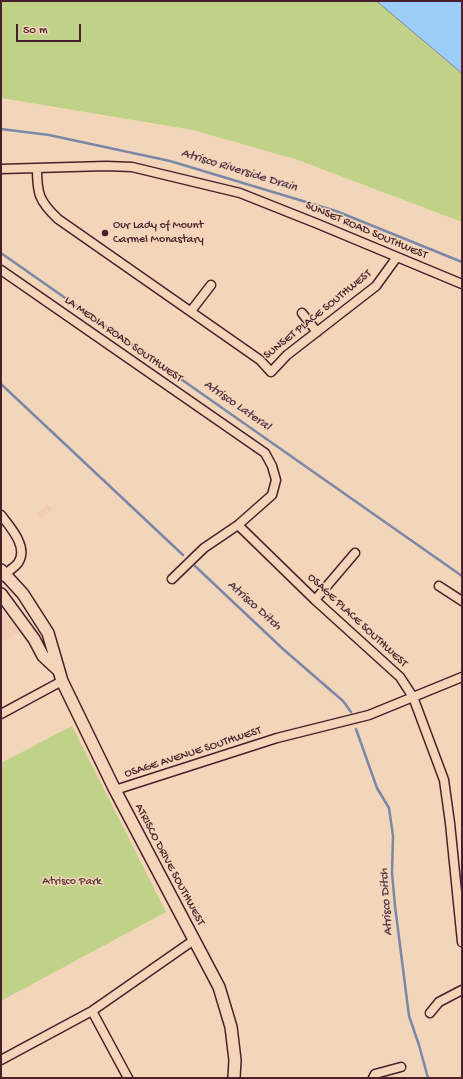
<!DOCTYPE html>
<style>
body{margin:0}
#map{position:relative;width:463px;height:1079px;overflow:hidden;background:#f3d6ba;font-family:"Gochi Hand",sans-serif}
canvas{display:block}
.frame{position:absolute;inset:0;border:2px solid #4a1f2b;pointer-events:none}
.scale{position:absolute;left:16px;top:24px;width:65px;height:18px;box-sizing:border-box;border:2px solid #4a1f2b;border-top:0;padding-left:5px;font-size:12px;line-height:14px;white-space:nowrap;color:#4a1f2b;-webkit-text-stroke:3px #f3d6ba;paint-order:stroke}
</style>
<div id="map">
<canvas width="463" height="1079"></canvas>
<div class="frame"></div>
<div class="scale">50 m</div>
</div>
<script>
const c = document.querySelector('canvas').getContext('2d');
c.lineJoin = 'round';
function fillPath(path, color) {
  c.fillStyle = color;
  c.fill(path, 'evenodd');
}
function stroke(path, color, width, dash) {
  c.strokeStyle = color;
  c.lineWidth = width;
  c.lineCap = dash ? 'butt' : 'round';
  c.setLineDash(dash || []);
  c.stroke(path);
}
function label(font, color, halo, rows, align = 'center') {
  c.font = font + ' "Gochi Hand",sans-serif';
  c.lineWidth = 3;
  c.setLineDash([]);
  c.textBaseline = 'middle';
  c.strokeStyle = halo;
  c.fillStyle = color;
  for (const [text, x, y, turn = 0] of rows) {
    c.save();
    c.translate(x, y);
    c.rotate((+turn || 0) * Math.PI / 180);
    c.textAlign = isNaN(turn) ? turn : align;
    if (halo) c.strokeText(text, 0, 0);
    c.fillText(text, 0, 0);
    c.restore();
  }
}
fillPath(new Path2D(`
 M47 504 52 509 41 519 37 514Z
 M1 610 20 633 1 642Z`), '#f1cbb4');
fillPath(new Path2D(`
 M1 1H377L462 73V222L298 160 193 130 1 98Z
 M72 726 166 912 1 1001V763Z`), '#c0d287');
const water = new Path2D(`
 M377 1H462V73Z`);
fillPath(water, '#9cccf8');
stroke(water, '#7b87a6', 1);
stroke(new Path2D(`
 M1 129 49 135 170 161 336 211 462 262
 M1 253 462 576
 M1 384 183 555
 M195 566 283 649 343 701 351 712
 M356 729 377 788 389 808 393 836 392 873 395 906 409 1016 419 1045 428 1078`), '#7b87a6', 2.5);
const minor = new Path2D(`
 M37 168C37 194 39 201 58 219L260 360 271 372 287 355 376 286 397 257
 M1 169 106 166 132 167 240 193 318 224 462 284
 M1 270 265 453 272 466 276 480 272 495 238 525 204 548 172 579
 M191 311 211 285
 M302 313 317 332
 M1 515C10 527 29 547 18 563 14 568 6 573 1 577
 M238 525 315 600 400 677 413 697 444 780 450 823 462 942
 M439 586 462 601
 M315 600 355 553
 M1 714 62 681
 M115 790 277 738 369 715 462 677
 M92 1011 128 1078
 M430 1013 439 1002 462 990
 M1 1060 92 1011 194 940
 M373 1078 375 1074 401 1067`);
const major = new Path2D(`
 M1 570 23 594 48 633 62 681 115 790 219 987 231 1027 235 1060 234 1078
 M1 594 34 639 43 656 58 670`);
stroke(minor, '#4a1f2b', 11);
stroke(major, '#4a1f2b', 14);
stroke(minor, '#f3d6ba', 8);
stroke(major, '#f3d6ba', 11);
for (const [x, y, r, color] of [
 [105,233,4,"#4a1f2b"]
]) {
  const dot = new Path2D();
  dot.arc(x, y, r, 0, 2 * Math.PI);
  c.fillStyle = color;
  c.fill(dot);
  stroke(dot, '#f3d6ba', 1.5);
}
label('12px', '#4a1f2b', '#f3d6ba', [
 ["Our Lady of Mount",113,226],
 ["Carmel Monastary",113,240]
], 'left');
label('12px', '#4a1f2b', '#f3d6ba', [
 ["SUNSET ROAD SOUTHWEST",366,231,23],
 ["SUNSET PLACE SOUTHWEST",318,315,-39],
 ["LA MEDIA ROAD SOUTHWEST",123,340,35],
 ["OSAGE PLACE SOUTHWEST",357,621,43],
 ["OSAGE AVENUE SOUTHWEST",193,753,-18],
 ["ATRISCO DRIVE SOUTHWEST",169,865,62]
]);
label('12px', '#5c3a39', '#f3d6ba', [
 ["Atrisco Park",72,882]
]);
label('italic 13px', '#56394a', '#f3d6ba', [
 ["Atrisco Riverside Drain",239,171,17],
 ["Atrisco Lateral",237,406,35],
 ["Atrisco Ditch",254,606,42],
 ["Atrisco Ditch",387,902,-94]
]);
</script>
